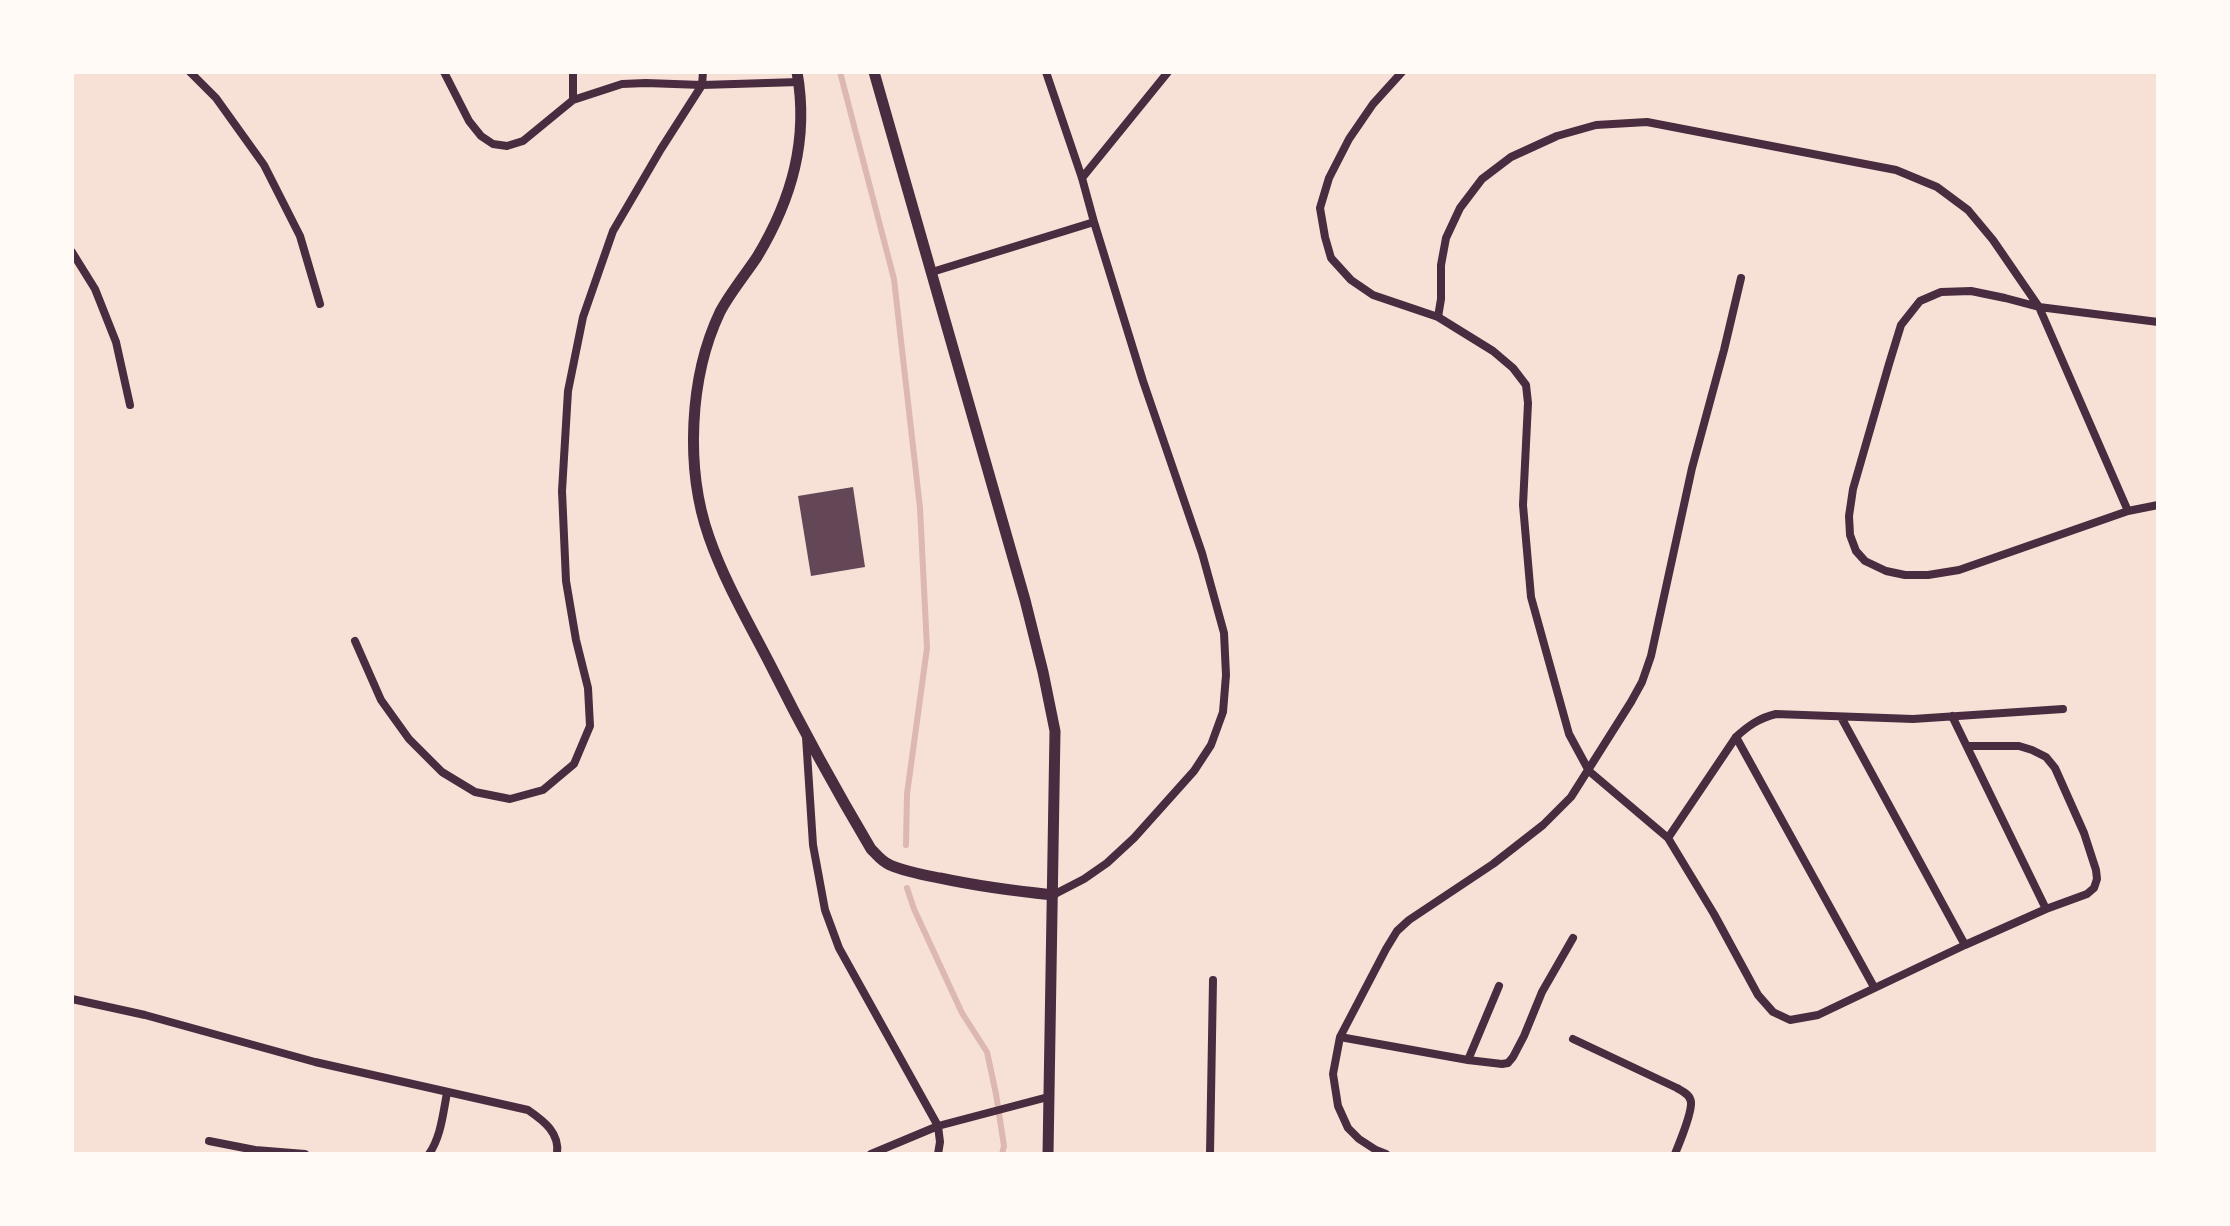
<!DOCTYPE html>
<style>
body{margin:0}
#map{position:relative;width:2230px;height:1226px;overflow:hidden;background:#f7e1d7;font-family:"Nunito Sans",sans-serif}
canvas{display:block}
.frame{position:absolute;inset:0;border:74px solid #fffaf5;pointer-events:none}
</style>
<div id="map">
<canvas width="2230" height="1226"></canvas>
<div class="frame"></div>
</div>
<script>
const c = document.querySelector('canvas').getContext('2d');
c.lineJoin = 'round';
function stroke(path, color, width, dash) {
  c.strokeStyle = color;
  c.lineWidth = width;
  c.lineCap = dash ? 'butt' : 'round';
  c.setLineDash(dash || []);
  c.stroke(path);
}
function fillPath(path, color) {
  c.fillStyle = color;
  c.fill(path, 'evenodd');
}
stroke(new Path2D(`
 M840 72 894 279 920 508 927 648 907 794 906 845
 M907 888 914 909 962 1013 987 1052 996 1094 1004 1146 1002 1154`), '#dcb8b0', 6);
fillPath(new Path2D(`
 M853 487 865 567 811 576 798 496Z`), '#644757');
stroke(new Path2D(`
 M190 72 216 98 264 165 300 236 320 304
 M444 72 469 121 481 136 493 144 507 146 523 141 573 100 622 84 646 83 702 85 799 82
 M1046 72 1082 178 1094 222 1143 381 1202 553 1224 633 1226 675 1223 712 1211 745 1194 771 1134 838 1107 863 1084 879 1053 895
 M1402 72 1373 104 1349 139 1329 178 1320 208 1325 237 1331 258 1351 280 1373 295 1438 317 1493 351 1513 368 1526 385 1528 403 1523 505 1531 597 1569 734 1589 771 1668 838 1714 914 1758 995 1773 1012 1790 1020 1818 1015 1965 945 2046 909 2087 894 2094 888 2097 879 2096 870 2084 833 2055 768 2046 757 2032 750 2019 746H1967
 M573 100V72
 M1082 178 1168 72
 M72 252 95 289 116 342 130 405
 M932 272 1094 222
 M1438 317 1441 299V265L1446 238 1460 208 1482 179 1511 157 1557 136 1596 125 1647 122 1896 170 1937 187 1968 210 1993 240 2039 307 2128 511
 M2158 322 2039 307 2005 298 1971 291 1941 292 1920 301 1901 325 1889 364 1853 489 1849 516 1850 535 1856 551 1865 561 1886 571 1905 575H1928L1959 570 2128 511 2158 505
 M355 641 381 700 409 739 442 772 475 792 510 799 543 790 574 764 590 726 588 688 576 640 566 581 562 491 568 391 583 317 613 231 661 149 702 85 703 72
 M1952 716 2046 909
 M1841 717 1965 945
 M806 737 813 845 825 910 839 948 938 1126 940 1142 938 1154
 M1736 737 1874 987
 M1668 838 1736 737C1748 726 1759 718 1776 714L1913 719 2063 709
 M72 999 145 1015 315 1062 528 1110C544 1121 560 1133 557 1154
 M1340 1037 1468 1060 1502 1064 1508 1063 1513 1057 1524 1036 1542 992 1573 938
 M1573 1039 1677 1088C1682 1091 1690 1094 1691 1102 1692 1114 1680 1141 1675 1154
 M1468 1060 1499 986
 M209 1141 255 1150 305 1154
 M429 1154C441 1137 443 1113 447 1093
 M871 1154 938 1126 1048 1097
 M1210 1154 1213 980
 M1386 1154 1376 1150 1359 1139 1348 1128 1338 1106 1333 1074 1340 1037 1386 949 1397 931 1409 920 1493 864 1543 825 1571 797 1631 702 1642 682 1651 656 1692 468 1724 350 1741 278`), '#4a2c40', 8);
stroke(new Path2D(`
 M797 72C809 139 792 199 757 257 745 275 730 293 720 312 689 377 685 469 709 537 725 583 750 625 772 668 803 730 836 790 871 849 877 855 882 862 890 865 906 872 924 875 940 878 977 886 1015 891 1053 895
 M874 72 1025 600 1043 672 1055 731 1048 1154`), '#4a2c40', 11);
</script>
